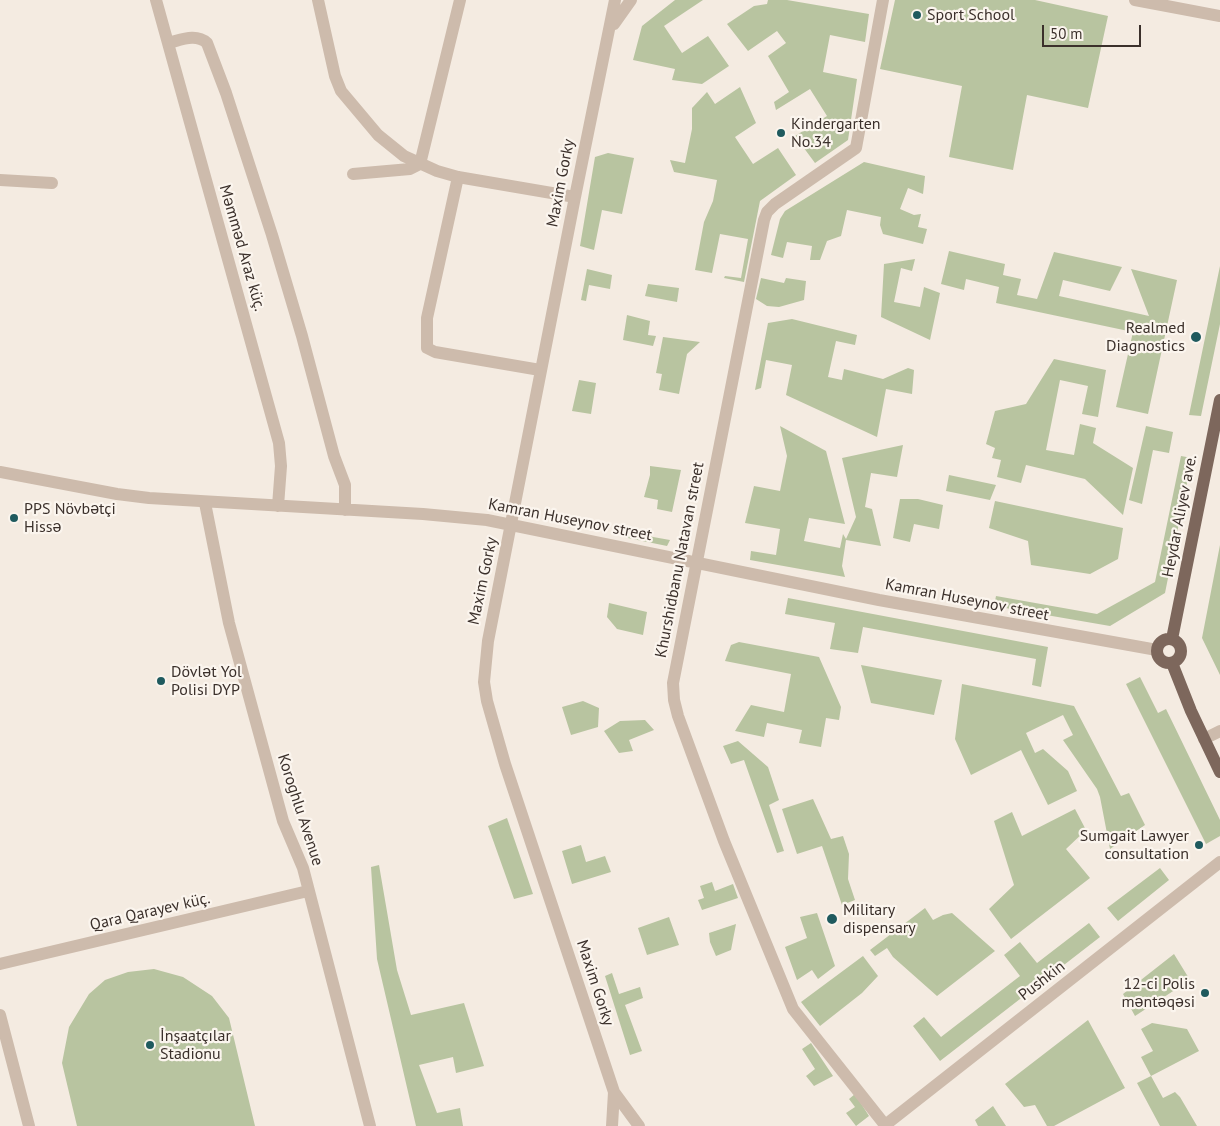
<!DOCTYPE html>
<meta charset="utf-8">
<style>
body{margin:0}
#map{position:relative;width:1220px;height:1126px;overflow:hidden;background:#f4ebe1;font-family:"PT Sans",sans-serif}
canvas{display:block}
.scale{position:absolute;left:1042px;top:25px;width:99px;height:22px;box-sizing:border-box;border:2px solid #3b302b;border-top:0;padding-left:6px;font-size:15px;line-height:18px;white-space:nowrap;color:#3b302b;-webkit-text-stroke:4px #fbf5ee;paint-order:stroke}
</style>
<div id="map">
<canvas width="1220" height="1126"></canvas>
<div class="scale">50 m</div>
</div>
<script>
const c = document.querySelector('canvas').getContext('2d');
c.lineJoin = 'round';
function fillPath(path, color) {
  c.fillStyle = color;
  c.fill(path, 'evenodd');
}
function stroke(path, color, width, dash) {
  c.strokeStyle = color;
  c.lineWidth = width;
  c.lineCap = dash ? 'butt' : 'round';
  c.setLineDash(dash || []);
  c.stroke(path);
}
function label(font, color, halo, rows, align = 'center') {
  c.font = font + ' "PT Sans",sans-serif';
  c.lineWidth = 4.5;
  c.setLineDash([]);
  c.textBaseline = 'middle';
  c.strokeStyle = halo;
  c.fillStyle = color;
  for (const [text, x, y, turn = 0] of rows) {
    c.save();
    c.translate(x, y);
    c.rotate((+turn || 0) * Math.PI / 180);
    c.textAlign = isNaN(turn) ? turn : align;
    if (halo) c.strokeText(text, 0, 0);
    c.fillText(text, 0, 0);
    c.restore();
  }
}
fillPath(new Path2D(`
 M675 0H703L664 26 682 53 708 36 729 66 702 84 672 80 675 69 633 60 642 26Z
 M768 0H787L869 14 865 42 830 35 823 72 857 79 848 140 815 163 795 136 827 116 810 89 776 110 774 102 789 92 768 56 786 43 777 31 748 51 727 24 754 6 767 4Z
 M895 0H1035L1108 16 1088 108 1027 95 1013 170 949 157 962 86 880 69Z
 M740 87 756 123 735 137 753 164 778 148 796 175 760 201 744 282 724 278 725 276 741 278 748 239 720 234 712 273 695 270 704 222 713 201 717 180 674 172 670 160 685 163 692 129V108L707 92 715 104Z
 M608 153 634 158 622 214 602 210 594 250 580 246 595 157Z
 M864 162 925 176 923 194 908 188 900 209 914 215 921 214 918 227 927 229 923 244 883 234 880 225 881 217 847 210 841 236 827 241 820 260H810L812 246 787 242 783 258 771 255 780 219 785 211Z
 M949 251 1005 264 1003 275 1021 279 1017 295 1037 299 1054 252 1122 267 1110 291 1063 280 1059 296 1149 316 1131 269 1177 280 1148 414 1116 407 1133 332 996 303 999 287 966 279 964 290 941 284Z
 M915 259 912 271 901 268 894 302 920 307 924 287 940 293 930 340 881 317 884 264Z
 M1220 266V324L1201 416 1189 415Z
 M587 269 612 275 610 289 589 285 586 301 581 300Z
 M761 278 784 283 786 278 806 281 804 300 779 307 767 306 756 299Z
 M648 284 679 288 677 302 645 296Z
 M627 315 650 321 648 335 656 336 653 346 623 340Z
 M792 319 857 335 855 345 836 341 828 377 842 380 844 369 883 379 908 368 914 370 912 394 886 389 877 437 786 395 792 365 766 360 761 388 755 390 768 323Z
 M663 337 700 342 687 354 679 394 659 390 662 374 656 373Z
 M1054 359 1106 370 1098 417 1082 414 1088 386 1060 380 1046 450 1074 455 1080 424 1096 428 1093 443 1133 468 1123 515 1085 479 1026 465 1021 483 997 477 1001 460 992 458 995 448 986 444 995 411 1026 404Z
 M579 380 596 383 591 414 572 411Z
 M780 426 826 451 845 524 809 518 804 541 840 548 843 534 846 539 856 517 842 458 903 445 897 477 871 473 865 507 872 509 881 546 846 540 842 566 845 577 750 560 751 551 776 555 780 529 745 523 754 486 780 491 787 456Z
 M1146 426 1173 432 1169 453 1153 450 1142 504 1129 500Z
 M1181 456 1192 458 1165 593 1110 626 994 606 996 596 1097 614 1155 582Z
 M650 466 681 470 672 512 657 509 658 500 644 497 650 475Z
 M949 475 996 485 990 500 946 491Z
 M900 499H918L943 505 939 529 914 524 910 542 893 538Z
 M995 501 1123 528 1118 559 1090 574 1031 565 1028 541 989 528Z
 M625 532 670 540 667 546 623 537Z
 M1220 545V675L1202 638Z
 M788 598 1048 647 1041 687 1032 685 1036 659 863 627 858 653 830 649 835 623 785 614Z
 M609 603 647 612 643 635 617 629 607 617Z
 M739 642 819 657 841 707 839 720 826 718 821 747 799 743 802 730 767 723 764 737 735 731 751 705 784 712 791 674 725 661 731 645Z
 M861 665 942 680 934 715 871 703Z
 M1140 677 1158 713 1166 709 1220 820V836L1206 844 1126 684Z
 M962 684 1074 706 1121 796 1129 793 1145 825 1110 849 1100 797 1097 789 1063 740 1073 735 1063 715 1026 733 1035 753 1043 749 1068 771 1077 791 1048 805 1021 750 971 775 955 739Z
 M583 701 599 708 598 727 571 735 562 707Z
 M645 720 654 730 629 740 633 751 619 753 604 731 620 721Z
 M738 741 768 767 779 800 769 805 784 851 777 853 744 760 731 764 723 746Z
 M813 799 831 839 843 836 849 854 848 879 855 900 842 905 822 846 797 854 782 809Z
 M1075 809 1086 830 1066 849 1090 878 1011 939 989 909 1014 885 994 821 1012 812 1022 836Z
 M507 818 533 894 514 899 488 826Z
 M581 845 586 862 605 856 611 872 572 884 562 851Z
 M379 865 397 970 411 1015 464 1003 484 1066 456 1073 453 1057 419 1065 437 1113 460 1108 463 1126H416L377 959 371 867Z
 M1160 868 1169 880 1118 921 1107 908Z
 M712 882 715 891 733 884 738 898 702 910 698 900 704 898 700 886Z
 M925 908 933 920 943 915 952 913 995 951 937 996 893 957 887 948 875 956 870 950Z
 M817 913 835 966 818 979 812 970 797 980 785 947 807 938 800 917Z
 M669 917 679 945 647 955 638 928Z
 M1089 923 1100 937 940 1061 913 1026 924 1017 941 1037 1020 976 1004 955 1020 942 1037 963Z
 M736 924 731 950 716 956 710 942 709 933Z
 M1174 954 1190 980 1135 1016 1123 994Z
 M863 956 878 976 862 993 820 1026 801 1002Z
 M154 969 183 977 212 996 229 1018 255 1126H77L62 1063 69 1027 89 994 105 980 128 972Z
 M612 973 619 994 640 987 643 998 625 1005 642 1051 630 1055 605 976Z
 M1088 1020 1125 1088 1054 1126H1047L1035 1105 1024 1107 1005 1084Z
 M1152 1023 1187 1029 1199 1051 1151 1076 1163 1098 1175 1092 1180 1097 1197 1126H1160L1137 1083 1151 1076 1141 1057 1153 1051 1141 1029Z
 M811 1043 833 1076 814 1086 806 1076 815 1069 802 1049Z
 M855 1094 869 1116 856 1126 846 1113 855 1107 849 1099Z
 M993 1106 1006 1126H978L975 1120Z`), '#b8c4a0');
stroke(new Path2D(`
 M156 0 279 443 281 466 278 506
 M318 0 335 76 341 91 378 135 404 156 437 171 458 177 575 197
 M615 0 575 197 488 641 484 682 487 701 505 764 614 1092 639 1126
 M883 0 856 148 775 204 767 212 764 220 673 683 674 700 678 716 724 841 793 1009 885 1125
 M1135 0 1220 16
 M614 24 631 0
 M168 43C181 40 196 33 207 43L226 93 272 235 302 336 334 456 345 485V510
 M353 174 410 169 420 164 460 0
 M458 177 427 318V348L435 352 540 370
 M0 180 52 183
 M0 472 117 494 149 498 423 514 487 520 879 600 1157 650
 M205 503 229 623 283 821 303 868 370 1126
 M1204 739 1220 731
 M0 964 308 891
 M0 1015 29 1126
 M612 1126 614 1092
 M884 1126 1220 862`), '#cdbbac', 12);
stroke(new Path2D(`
 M1157 651a12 12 0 1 1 24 0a12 12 0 1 1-24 0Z
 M1172 639 1220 400
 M1172 663 1191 711 1220 772`), '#7d675c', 12);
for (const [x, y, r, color] of [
 [917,15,5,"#1f5a5e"],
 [781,133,5,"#1f5a5e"],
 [1196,337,6,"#1f5a5e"],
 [14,518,5,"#1f5a5e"],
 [161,681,5,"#1f5a5e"],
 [1199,845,5,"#1f5a5e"],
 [832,919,6,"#1f5a5e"],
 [1205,993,5,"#1f5a5e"],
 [150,1045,5,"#1f5a5e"]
]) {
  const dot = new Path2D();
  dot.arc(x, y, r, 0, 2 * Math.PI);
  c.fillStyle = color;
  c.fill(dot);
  stroke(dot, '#fbf5ee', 2);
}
label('16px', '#3b302b', '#fbf5ee', [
 ["Sport School",927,15],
 ["Kindergarten",791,124],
 ["No.34",791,142],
 ["Realmed",1185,328,"right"],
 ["Diagnostics",1185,346,"right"],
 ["PPS Növbətçi",24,509],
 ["Hissə",24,527],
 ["Dövlət Yol",171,672],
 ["Polisi DYP",171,690],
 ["Sumgait Lawyer",1189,836,"right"],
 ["consultation",1189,854,"right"],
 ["Military",843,910],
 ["dispensary",843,928],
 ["12-ci Polis",1195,984,"right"],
 ["məntəqəsi",1195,1002,"right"],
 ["İnşaatçılar",160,1036],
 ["Stadionu",160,1054]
], 'left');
label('16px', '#3b302b', '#fbf5ee', [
 ["Maxim Gorky",561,183,-79],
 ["Məmməd Araz küç.",242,248,74],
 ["Heydar Aliyev ave.",1180,516,-79],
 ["Kamran Huseynov street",570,520,11],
 ["Khurshidbanu Natavan street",680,560,-79],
 ["Maxim Gorky",483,581,-78],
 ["Kamran Huseynov street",967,600,11],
 ["Koroghlu Avenue",300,810,72],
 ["Qara Qarayev küç.",150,912,-13],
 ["Pushkin",1042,981,-38],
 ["Maxim Gorky",595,983,72]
]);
</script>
